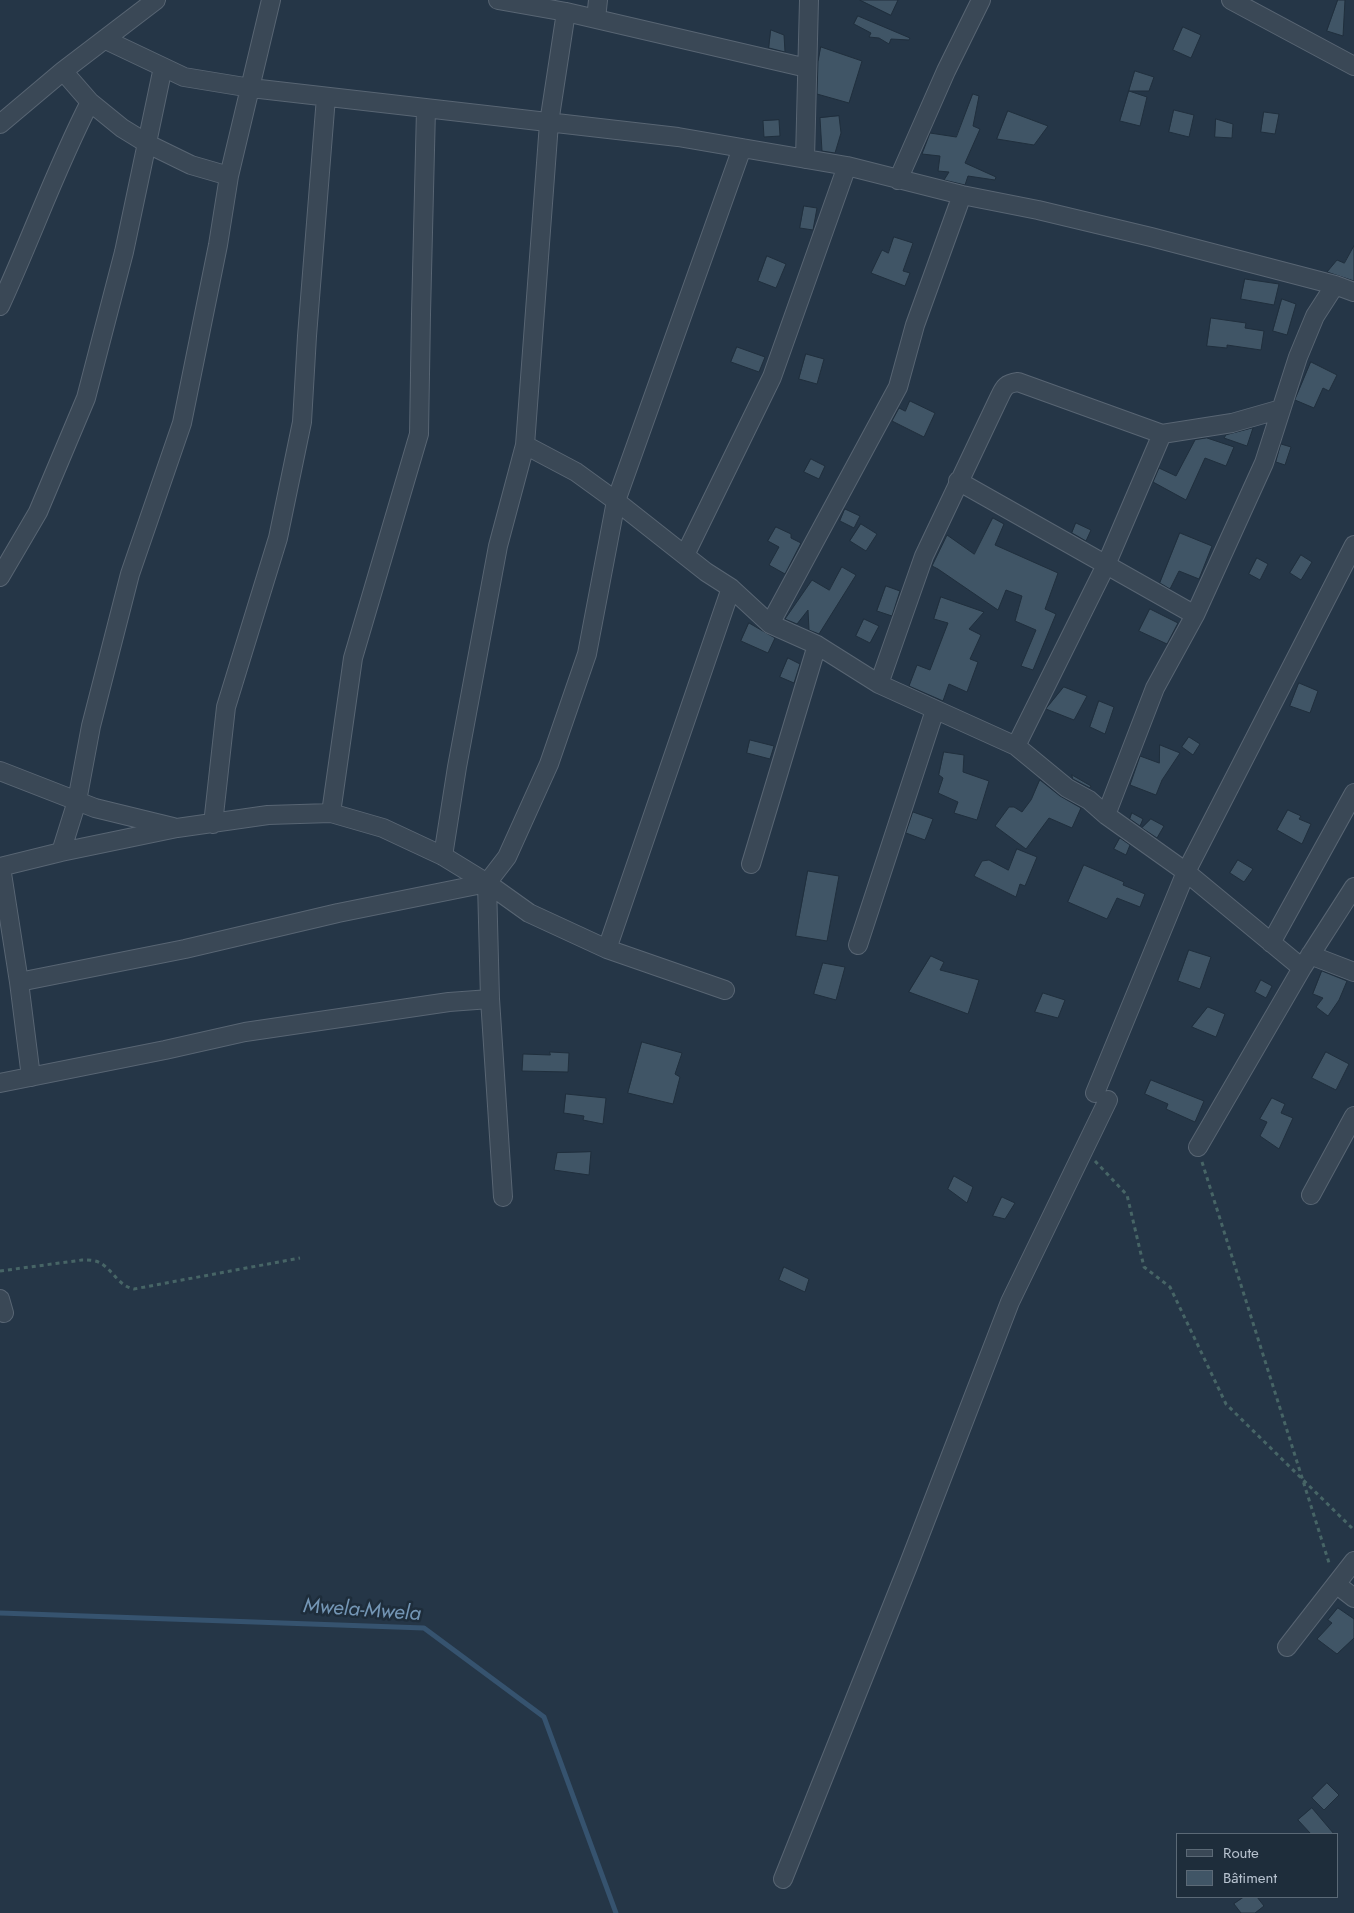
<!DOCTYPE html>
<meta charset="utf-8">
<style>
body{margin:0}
#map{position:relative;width:1354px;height:1913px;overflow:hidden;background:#253647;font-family:Jost,sans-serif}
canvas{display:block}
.legend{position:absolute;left:1176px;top:1833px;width:162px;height:65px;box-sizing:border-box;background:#1e2d3b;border:1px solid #5b6976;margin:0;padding:6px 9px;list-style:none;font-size:15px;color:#b7c2cf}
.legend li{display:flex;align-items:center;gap:10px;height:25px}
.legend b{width:25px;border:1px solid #5b6976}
</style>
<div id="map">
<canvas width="1354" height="1913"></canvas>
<ul class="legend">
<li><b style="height:6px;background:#3a4856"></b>Route</li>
<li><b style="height:14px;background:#405566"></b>Bâtiment</li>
</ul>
</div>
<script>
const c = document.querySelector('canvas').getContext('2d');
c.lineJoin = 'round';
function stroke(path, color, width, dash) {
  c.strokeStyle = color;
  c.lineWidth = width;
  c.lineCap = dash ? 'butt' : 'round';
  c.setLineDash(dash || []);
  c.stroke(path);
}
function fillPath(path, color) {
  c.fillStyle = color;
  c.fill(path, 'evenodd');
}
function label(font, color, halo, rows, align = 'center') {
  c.font = font + ' Jost,sans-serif';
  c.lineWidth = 5;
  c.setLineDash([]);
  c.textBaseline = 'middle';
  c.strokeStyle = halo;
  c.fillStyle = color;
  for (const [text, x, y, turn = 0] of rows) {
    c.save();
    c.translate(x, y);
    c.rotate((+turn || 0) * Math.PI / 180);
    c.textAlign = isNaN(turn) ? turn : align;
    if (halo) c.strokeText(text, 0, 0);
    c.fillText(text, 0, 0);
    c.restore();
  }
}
stroke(new Path2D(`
 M0 1613 424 1628 544 1717 616 1913`), '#36536f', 5);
const building = new Path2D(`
 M860 0H898L891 15Z
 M1338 0H1345L1343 36 1327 31Z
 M858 16 910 38 909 40 891 39 889 44 879 38 869 37 871 33 854 24Z
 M1183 27 1201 35 1191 58 1173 50Z
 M771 30 784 35 785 52 769 48Z
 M821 47 862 61 849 103 817 94 818 62Z
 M1135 71 1154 77 1149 91H1129Z
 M1129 91 1147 97 1140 126 1120 121Z
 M973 94 979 96 973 126 980 129 965 163 996 177 995 180 968 176 965 185 944 180 949 172 938 171 940 156 922 154 930 133 956 137Z
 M1174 110 1194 115 1189 137 1169 132Z
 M1008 111 1048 126 1034 145 997 139Z
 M1264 112 1279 114 1275 134 1261 132Z
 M839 116 841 133 835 153 822 151 820 118Z
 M1216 119 1233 124 1232 138 1215 137Z
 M779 120 780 136 764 137 763 121Z
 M804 206 817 208 813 230 800 228Z
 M894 237 913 243 903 271 910 273 905 286 871 273 882 250 888 253Z
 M1354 246V281L1327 272 1337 260 1344 263Z
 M767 256 786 264 776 288 758 281Z
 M1245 279 1279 284 1274 305 1241 299Z
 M1282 299 1296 304 1287 335 1273 331Z
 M1211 318 1246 323 1245 328 1264 331 1261 350 1227 345V348L1207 346Z
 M737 347 765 357 759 372 731 362Z
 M806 354 824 359 817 384 799 379Z
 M1311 362 1337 375 1329 391 1323 388 1314 408 1295 400Z
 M910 401 935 413 924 437 892 421 899 408 905 411Z
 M1253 428 1247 446 1224 438 1226 435Z
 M1207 438 1234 447 1226 466 1205 458 1186 500 1153 482 1159 468 1176 476 1195 440Z
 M1281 444 1291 447 1285 465 1276 462Z
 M811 459 825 466 819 479 804 472Z
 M845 509 860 516 854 528 840 521Z
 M993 518 1004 524 995 545 1058 573 1045 609 1056 614 1033 670 1021 666 1036 630 1015 621 1022 596 1006 590 998 610 938 569 932 566 947 535 974 554Z
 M1076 523 1091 530 1086 541 1072 533Z
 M861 524 877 534 866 551 850 541Z
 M776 527 791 534V538L801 543 785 574 769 565 779 547 768 541Z
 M1180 533 1212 546 1199 579 1179 571 1170 589 1160 583Z
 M1301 555 1312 562 1301 580 1290 573Z
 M1257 558 1268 564 1260 580 1249 574Z
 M842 567 856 575 819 634 809 630 808 610 797 624 785 619 812 580 829 590Z
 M886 586 900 591 892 616 877 611Z
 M941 597 984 612 969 629 981 635 970 659 978 662 967 692 949 684 943 701 909 686 917 665 930 670 948 623 934 619Z
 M1150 609 1178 623 1167 644 1139 631Z
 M864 619 879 626 870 643 856 636Z
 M749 623 775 638 768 653 741 641Z
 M788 658 800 664 794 683 780 677Z
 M1299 683 1318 691 1310 713 1290 706Z
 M1064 687 1087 696 1074 720 1046 709Z
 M1099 701 1114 707 1105 734 1090 727Z
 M1189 737 1200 744 1193 755 1182 747Z
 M750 740 774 746 770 759 747 753Z
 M1160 745 1180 753 1162 780 1156 795 1130 785 1140 756 1159 763Z
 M944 752 964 755 963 772 989 781 977 820 954 813 958 802 938 793 943 778 939 775Z
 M1072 775 1091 786 1090 788 1073 779Z
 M1040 780 1060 796 1081 808 1072 828 1049 818 1026 849 995 826 1009 807H1014L1022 812 1031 800Z
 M1288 810 1301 816 1299 819 1311 824 1302 844 1277 830Z
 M913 812 933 819 925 840 906 833Z
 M1132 813 1143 819 1140 826 1130 819Z
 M1151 819 1164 826 1157 838 1142 828Z
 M1120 838 1130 845 1126 855 1114 849Z
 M1017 849 1037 857 1025 886 1020 884 1016 897 974 876 982 861 989 860 1008 870Z
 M1238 860 1253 869 1244 882 1230 873Z
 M1084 865 1124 882 1123 885 1145 894 1140 907 1117 898 1107 919 1068 902Z
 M808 871 839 876 827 941 796 936Z
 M1189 950 1211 957 1200 989 1178 981Z
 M931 956 944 962 940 970 979 980 968 1014 909 992Z
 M823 963 845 967 836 1000 814 994Z
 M1322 971 1347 981 1339 1000 1328 1016 1316 1007 1323 998 1313 994Z
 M1261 980 1272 986 1266 998 1255 992Z
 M1043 993 1065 1000 1058 1018 1035 1012Z
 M1208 1007 1225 1014 1216 1037 1192 1027Z
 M642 1042 682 1053 675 1074 680 1077 673 1104 628 1093Z
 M550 1052 569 1053 568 1072 522 1071 523 1054 550 1055Z
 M1326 1052 1349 1064 1336 1090 1312 1078Z
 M1151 1080 1204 1101 1195 1122 1166 1109 1168 1104 1145 1094Z
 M566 1094 606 1098 603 1124 583 1120 584 1116 564 1113Z
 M1272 1098 1285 1104 1281 1113 1293 1118 1279 1149 1260 1136 1267 1122 1260 1119Z
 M591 1152 589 1175 554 1170 557 1153Z
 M954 1176 973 1187 967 1203 948 1189Z
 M1002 1197 1015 1203 1005 1219 993 1216Z
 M784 1267 809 1279 805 1292 779 1280Z
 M1338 1608 1354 1619V1638L1337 1654 1317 1639 1332 1623 1328 1620Z
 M1327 1783 1339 1795 1324 1810 1312 1798Z
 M1312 1808 1334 1834H1311L1298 1820Z
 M1244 1897H1257L1264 1906 1255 1913H1241L1234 1904Z`);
fillPath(building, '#405566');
stroke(building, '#202f3d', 1);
const street = new Path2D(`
 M498 0 566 12 807 68
 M1231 0 1354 66
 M596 19 598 0
 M106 40 184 77 251 88 678 137 847 166 962 195 1038 210 1151 237 1335 285 1354 292
 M63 71 90 102 122 128 148 144 191 165 229 176
 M0 124 63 71 156 0
 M805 159 809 0
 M898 180 946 71 981 0
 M0 306C31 239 56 168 90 102
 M525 445 576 472 616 501 706 572 731 588 770 624 817 645 879 684 1016 746 1067 788 1089 800 1106 815 1186 872 1302 968
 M958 481 1195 615
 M685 555 772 377 847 166
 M0 577 38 512 86 398 124 252 163 67
 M770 624 898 387 915 325 962 195
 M879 684 924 556 998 400C1004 388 1004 384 1018 382L1162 434 1232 423 1281 409
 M1016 746 1106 565 1162 434
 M0 771 95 808 173 827
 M331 813 353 658 419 434 421 314 426 109
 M1106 815 1155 688 1195 615 1264 463 1298 357 1315 316 1335 285
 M213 824 226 707 278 538 302 422 307 336 326 97
 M61 852 77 801 91 726 130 574 182 423 218 245 229 176 271 0
 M443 856 457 767 498 546 525 445 549 123 566 12
 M751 864 817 645
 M0 867 61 852 177 828 268 815 331 813 383 828 443 856 487 883 529 913 607 949 725 990
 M1 867 19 982 31 1077
 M1271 943 1354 793
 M858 945 935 710
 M607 949 731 588
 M1310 955 1354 972
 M19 982 185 949 338 913 487 883
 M0 1083 165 1050 245 1032 449 1002 490 999
 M1095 1093 1186 872 1354 545
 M1198 1147 1302 968 1354 887
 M1311 1195 1354 1116
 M503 1197 490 999 487 883 507 857 549 764 587 654 616 501 742 148
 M0 1299 4 1313
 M1336 1584 1354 1598
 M1287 1647 1354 1561
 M783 1879 908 1566 1010 1302 1108 1100`);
stroke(street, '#586573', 20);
stroke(new Path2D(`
 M1095 1161 1127 1195 1144 1267 1170 1287 1226 1404 1354 1530
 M1202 1162 1330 1566
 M0 1271 82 1260C88 1260 97 1260 102 1264 114 1272 119 1286 134 1289L300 1258`), '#476566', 3, [4, 4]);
stroke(street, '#3a4856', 18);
label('italic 21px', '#7496b5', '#1e2d3b', [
 ["Mwela-Mwela",362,1611,4]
]);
</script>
